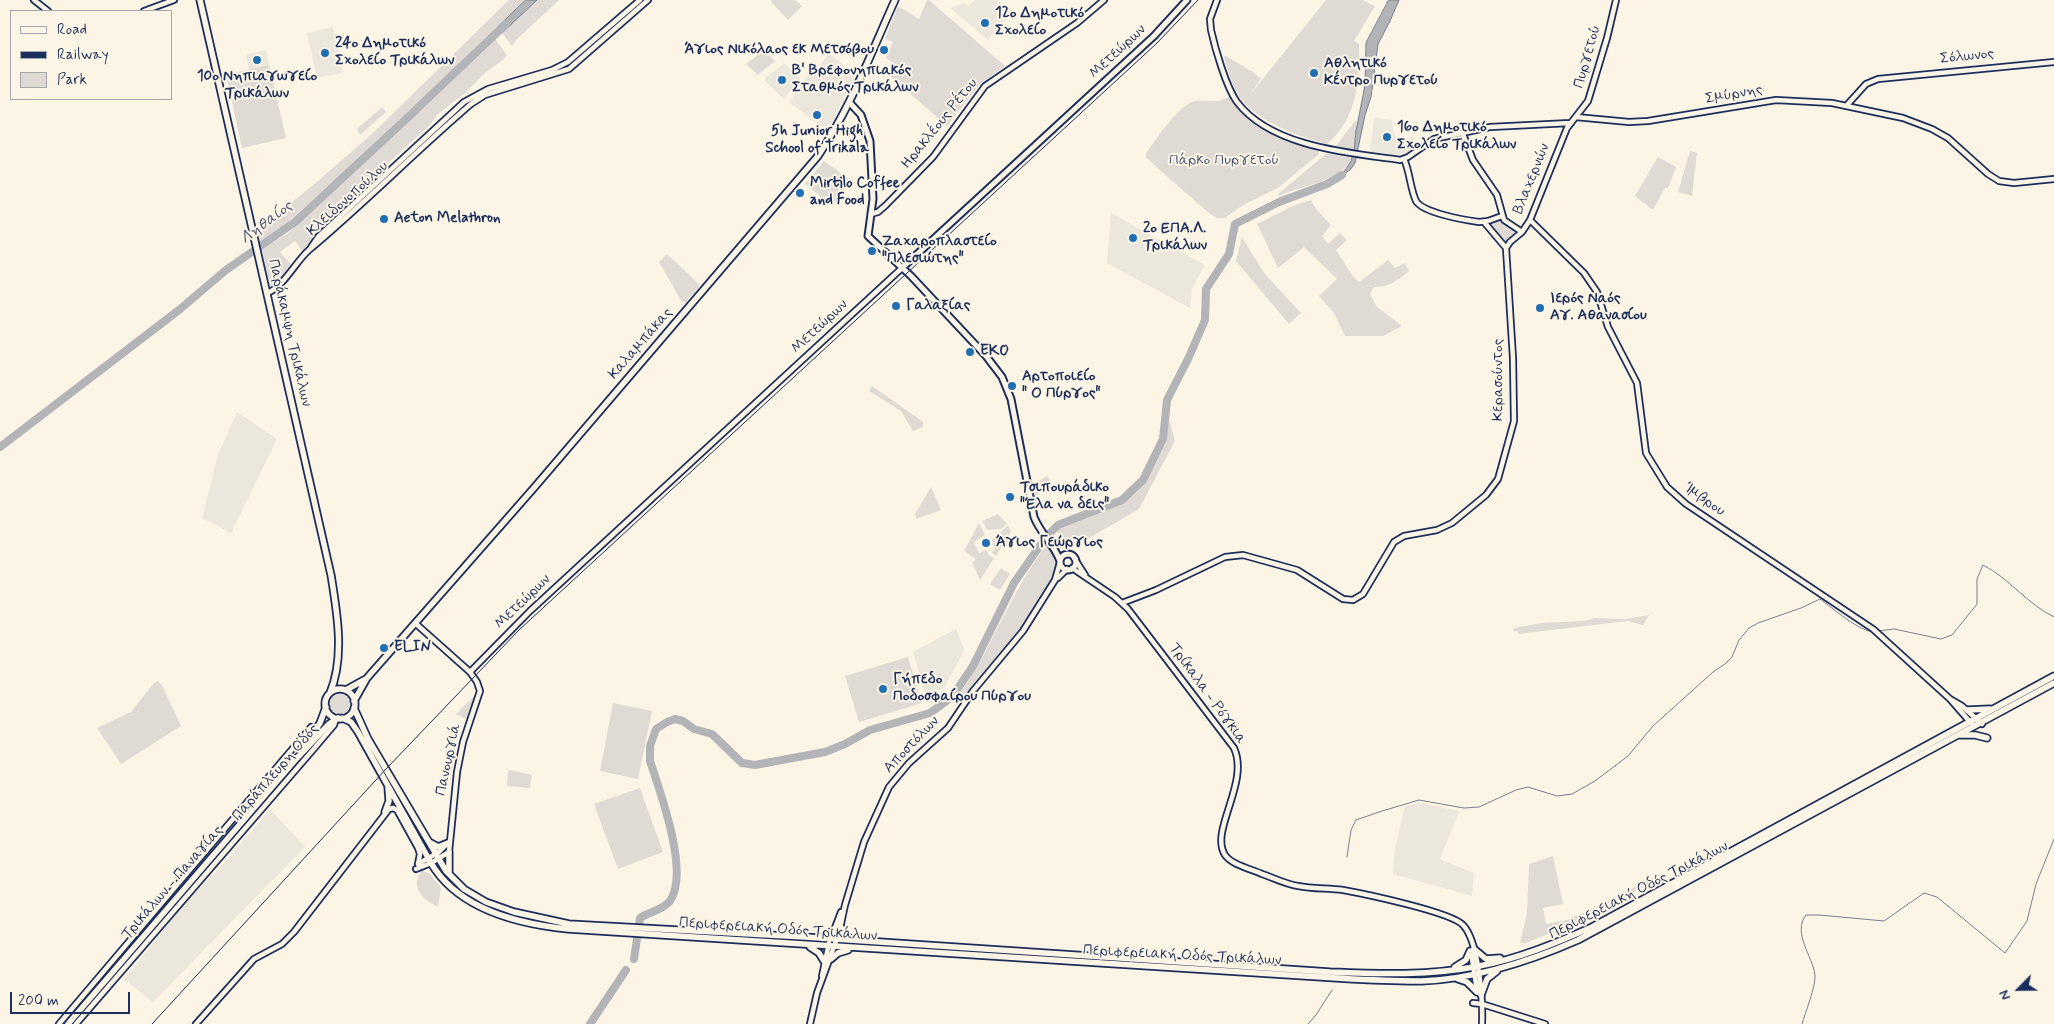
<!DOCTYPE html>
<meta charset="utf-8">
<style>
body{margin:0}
#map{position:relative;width:2054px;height:1024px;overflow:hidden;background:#fcf5e5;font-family:Mynerve,sans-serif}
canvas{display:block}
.legend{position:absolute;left:10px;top:10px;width:162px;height:90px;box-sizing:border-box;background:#fcf5e5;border:1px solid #a2a6af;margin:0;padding:6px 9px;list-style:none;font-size:15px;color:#1b2f5e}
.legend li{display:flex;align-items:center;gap:10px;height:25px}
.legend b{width:25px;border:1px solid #a2a6af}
.north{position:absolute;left:1994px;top:964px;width:50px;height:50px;-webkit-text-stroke:4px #fcf5e5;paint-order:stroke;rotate:247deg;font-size:14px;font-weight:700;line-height:20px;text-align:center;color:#1b2f5e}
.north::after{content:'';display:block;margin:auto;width:18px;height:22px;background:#1b2f5e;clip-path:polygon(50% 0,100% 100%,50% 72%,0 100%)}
.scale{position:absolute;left:10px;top:992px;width:120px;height:22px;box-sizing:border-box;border:2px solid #1b2f5e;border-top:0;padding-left:6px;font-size:15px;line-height:18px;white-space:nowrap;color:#1b2f5e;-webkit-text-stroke:4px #fcf5e5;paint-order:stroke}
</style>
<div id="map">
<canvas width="2054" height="1024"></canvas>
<ul class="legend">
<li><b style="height:6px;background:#fcf5e5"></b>Road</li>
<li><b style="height:6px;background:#1b2f5e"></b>Railway</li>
<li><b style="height:14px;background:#dfdbd4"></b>Park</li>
</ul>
<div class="north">N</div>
<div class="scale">200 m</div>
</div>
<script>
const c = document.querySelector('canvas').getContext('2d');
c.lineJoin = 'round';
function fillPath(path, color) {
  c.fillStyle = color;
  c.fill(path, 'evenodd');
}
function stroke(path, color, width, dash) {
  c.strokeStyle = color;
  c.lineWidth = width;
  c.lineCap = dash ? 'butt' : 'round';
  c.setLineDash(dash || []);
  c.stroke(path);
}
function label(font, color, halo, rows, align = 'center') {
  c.font = font + ' Mynerve,sans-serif';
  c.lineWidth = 4;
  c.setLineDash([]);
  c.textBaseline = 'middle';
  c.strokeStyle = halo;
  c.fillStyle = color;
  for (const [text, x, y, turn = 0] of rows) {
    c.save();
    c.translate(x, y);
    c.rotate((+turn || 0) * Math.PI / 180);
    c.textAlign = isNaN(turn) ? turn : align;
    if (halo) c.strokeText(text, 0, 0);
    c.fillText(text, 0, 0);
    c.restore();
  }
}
fillPath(new Path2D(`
 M975 0H997L1008 16 988 40 950 8 964 3 968 6Z
 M333 27 343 73 317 78 307 33Z
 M266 50 269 65 249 70 246 55Z
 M829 53 855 75 828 132 789 102 815 66 819 67Z
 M784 63 800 78 784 99 765 81V78Z
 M1374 118 1392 120 1394 136 1412 139V151L1400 155 1370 152Z
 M1111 213 1205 265 1192 289 1190 308 1107 263Z
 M237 412 277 439 231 533 202 518 218 454Z
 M956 629 964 649 962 655 945 686 927 700 913 652Z
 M1421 803 1459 811 1440 859 1474 873 1472 896 1393 874 1395 849 1405 806Z
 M270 809 305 847 153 1002 124 979 187 901 226 861Z`), '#ece7dc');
fillPath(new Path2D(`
 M509 0H526L358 159 276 233 260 243 257 227 266 223 318 181 375 131Z
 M537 0H559L516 40 512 46 502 33Z
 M772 0H795L802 6 788 20 771 2Z
 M927 0H929L1005 66 980 84 947 126 889 75 893 63 886 58 893 42 885 39 898 6 919 19Z
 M1326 0H1362L1375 6 1354 41 1359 44C1360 80 1357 119 1327 144 1298 136 1261 123 1242 100 1232 89 1228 70 1224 57L1226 56 1253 72 1261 79 1249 96Z
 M495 39 507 55 503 60 486 72 466 92 437 115 429 126 385 166 384 173 317 235 321 226 303 252 295 241 280 252 292 265 278 284 272 287 269 282 262 249 287 234 300 222Z
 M764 50 775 61 758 75 746 64Z
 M269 65 286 138 242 148 226 75Z
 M1230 96C1250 129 1284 140 1319 151V154L1279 187 1243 205 1225 218H1217L1209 213 1153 164 1146 157V154C1155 141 1179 103 1196 101 1211 100 1216 104 1230 96Z
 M382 107 386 112 360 135 357 129Z
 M1355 121 1357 122 1354 151 1335 147Z
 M1690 151 1697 153 1692 196 1678 192Z
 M1327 153 1350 157 1351 159C1338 183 1301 185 1279 196L1278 194Z
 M1658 157 1676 167 1668 188H1665L1653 210 1635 196Z
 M824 161C835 169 847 174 846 189L833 206 805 184Z
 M1311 200 1316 209 1331 225 1322 236 1328 244 1340 233 1347 240 1336 250 1352 275 1359 282 1388 260 1395 268 1405 263 1409 271C1397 281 1390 287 1374 287L1370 294 1377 307 1402 326 1383 336H1345L1334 313 1319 296 1337 279 1304 247 1278 268 1257 224 1293 206Z
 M1497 220 1514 231 1515 235 1505 242 1488 226Z
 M1242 237 1264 273 1301 313 1289 324 1236 261Z
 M667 254 700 285 685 303 682 302 659 262Z
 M872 386 923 422V427L913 431 901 411 869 391Z
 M1169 419 1175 441 1139 509 1079 544 1072 547 1055 530 1056 529 1113 507 1137 492 1147 479 1166 443Z
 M1047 476 1052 485 1034 497 1032 485Z
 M931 487 941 510 916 519 915 514Z
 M998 514 1007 524 1001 529 987 530 982 521Z
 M979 523 985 535 974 542 979 553 986 550 989 555 994 558 980 580 972 562 975 561V558L964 551Z
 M1008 525 1011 532 996 556 991 552 995 550 992 540Z
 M1048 543 1057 560 1055 573 1020 629 976 681 961 702 958 696C993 648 1011 590 1048 543Z
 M1001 568 1010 574 1000 590 990 584Z
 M1649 615 1643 625 1628 621 1518 634V631H1513L1514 628 1542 623 1584 621 1595 618 1625 619Z
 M908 657 922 703 859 722 845 676Z
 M158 681 162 685 181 726 121 764 97 728 131 712 154 683Z
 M330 704a10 10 0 1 1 20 0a10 10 0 1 1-20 0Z
 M475 695 468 720 456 714Z
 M613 703 652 711 638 779 600 771Z
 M510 770 532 775 530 788 507 786 508 771Z
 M640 788 663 852 618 869 594 804Z
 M1553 856 1563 904 1543 908 1546 924 1567 920 1596 907 1660 874 1663 876 1577 923 1525 943H1520L1527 913 1529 864Z
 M422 870 430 874 441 888 438 907C423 899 409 888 422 870Z`), '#dfdbd4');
const water = new Path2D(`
 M526 0H537L502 33 498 27Z
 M1389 0H1399L1390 21 1378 44 1371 97 1365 115 1355 163 1350 170 1342 175 1351 161 1354 151 1356 131 1365 85 1366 43Z`);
fillPath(water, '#b2b4b8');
stroke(water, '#767f94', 1);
stroke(new Path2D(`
 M1878 631 1894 629 1941 639 1952 635 1977 604V579L1983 565C2009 578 2027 604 2054 617
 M1347 857 1351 830 1356 820 1382 811 1419 800 1464 808 1479 807 1516 790 1528 787 1557 796 1572 794 1595 781 1628 756 1653 726 1713 672 1725 664 1732 657 1739 640 1749 628 1758 623 1801 608 1820 599C1833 608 1859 632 1875 632
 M1308 1024 1316 1015 1332 990
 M1802 1024C1805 1013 1816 986 1815 975 1813 957 1792 933 1806 915H1819L1884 921 1924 893 1937 897 2005 953 2027 921 2036 884 2054 839`), '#767f94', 1);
stroke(new Path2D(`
 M0 447 179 310 226 270 295 222 405 120 506 24
 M634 959 640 918C649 912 663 910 670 901 690 872 660 792 650 761V746L656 729 667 722 675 719 683 721 694 729 712 734 742 763 755 765 825 752 845 744 870 730 930 713 952 697 973 666 1014 583 1046 537 1058 525 1122 500 1143 480 1163 439 1167 400 1188 359 1205 320 1206 289 1229 254 1235 224 1279 202 1327 184 1342 175
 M590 1024 626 970`), '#b2b4b8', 8);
const tertiary = new Path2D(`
 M34 0 48 11
 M1217 0 1210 19 1211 30C1215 48 1226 87 1237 102 1271 147 1349 153 1400 160L1408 157 1434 139 1490 127 1570 123
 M144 11 174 0
 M1847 105 1866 84 1878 79 2054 62
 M1576 117 1629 122 1648 121 1776 100 1832 103 1903 118 1932 129 1948 138 1988 174 1999 181 2014 183 2054 179
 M1463 134 1473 160 1497 195 1504 220 1522 232
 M1404 159C1410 172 1410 188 1416 201 1423 213 1465 220 1479 222L1488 221 1502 216
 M871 214 878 212 886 205 933 157 985 86 1077 23 1104 0
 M1530 220 1584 273 1597 292 1608 327 1637 383 1646 453 1667 487 1686 504 1873 629 1950 699 1971 723
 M1484 222 1506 248
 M1506 248 1510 242 1522 232 1530 220 1567 128 1588 101 1607 38 1616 0
 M310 249 318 237 464 102 488 89 552 70 568 62 640 0
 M267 293C283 288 296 261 309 250 365 203 416 151 471 104L485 95 569 69 648 0
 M1074 558 1085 575
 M1072 568 1115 597 1128 609 1234 748C1250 783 1209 831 1225 855 1232 865 1251 869 1262 874 1274 878 1285 884 1298 886 1313 889 1328 888 1343 890 1365 894 1451 912 1463 925 1479 942 1483 1000 1482 1024
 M1058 578 1067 569
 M1122 603 1156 590 1225 557 1243 555 1297 570 1343 599 1353 600 1363 594 1394 542 1404 536 1437 530 1452 523 1486 495 1498 479 1514 421 1513 358 1506 248
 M415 623 470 672 477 682 480 691 463 742 457 772 449 852 431 863 416 869
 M470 672 530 611 902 268
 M1950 699 1962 706 1982 724
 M418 864 439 852 448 843
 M833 933 841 912
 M1471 952 1477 991
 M822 976 829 943
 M1473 1003 1482 1004 1545 1024
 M59 1024 311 727 315 730
 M76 1024 312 751 334 725 336 719
 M196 1024 254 959 282 944 294 932 389 809 393 808 397 810 418 848 420 854 418 864
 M810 1024 817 993 839 933 845 905 864 842 889 787 909 763 948 728 973 691 1023 631 1055 580 1060 562`);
const secondary = new Path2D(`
 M850 103 861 115 870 141 873 199 868 236 911 276 986 356 1002 377 1011 399 1034 517C1040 533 1054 544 1060 561
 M902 268 1154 36 1187 0
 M1060 562a8 8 0 1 1 16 0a8 8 0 1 1-16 0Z`);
const primary = new Path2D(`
 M200 0 331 575C337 612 345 657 330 693
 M325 704a15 15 0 1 1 30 0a15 15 0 1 1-30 0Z
 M346 690 364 680
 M354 701 367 678 533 489 818 156C851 107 871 53 895 0
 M354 708 368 739 446 871 464 889 486 902 514 912 569 924 805 937 1330 972C1380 974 1430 976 1479 966 1518 959 1556 943 1592 927L2054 676
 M1967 710 1990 709
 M342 718 351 722 358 732 431 863C458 909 518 924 568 929L1352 979C1375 980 1398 981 1422 981 1476 979 1528 962 1578 940L2054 683
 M1960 735H1975L1987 738
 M303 749 320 723 326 707
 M385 812 389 801 388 787
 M429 842 438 847 448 843
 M449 852V874
 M841 927 845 936 852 939
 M820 937 834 931
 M810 947 819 953 824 961
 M1474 949 1486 959 1500 958
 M831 959 838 953 848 950
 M1455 967 1466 960 1470 951
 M1458 979 1467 982 1477 992
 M1481 995 1487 979 1497 971
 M68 1024 297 758 329 724 338 718`);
stroke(tertiary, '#1b2f5e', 8);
stroke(secondary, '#1b2f5e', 9);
stroke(primary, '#1b2f5e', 9);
stroke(tertiary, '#fcf5e5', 4.5);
stroke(secondary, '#fcf5e5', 5);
stroke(primary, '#fcf5e5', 5.5);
stroke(new Path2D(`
 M152 1024 386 769 519 630 1156 44 1198 0`), '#1b2f5e', 1);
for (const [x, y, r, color] of [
 [985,23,5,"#1f6fb2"],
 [884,50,5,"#1f6fb2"],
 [325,53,5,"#1f6fb2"],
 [257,60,5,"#1f6fb2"],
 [1314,73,5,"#1f6fb2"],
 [782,80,5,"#1f6fb2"],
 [817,115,5,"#1f6fb2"],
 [1387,137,5,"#1f6fb2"],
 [800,193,5,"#1f6fb2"],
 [384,219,5,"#1f6fb2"],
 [1133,238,5,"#1f6fb2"],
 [872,251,5,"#1f6fb2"],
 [896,306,5,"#1f6fb2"],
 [1540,308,5,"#1f6fb2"],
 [970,352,5,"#1f6fb2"],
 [1012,386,5,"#1f6fb2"],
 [1010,497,5,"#1f6fb2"],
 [986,543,5,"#1f6fb2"],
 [384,648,5,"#1f6fb2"],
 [883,689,5,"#1f6fb2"]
]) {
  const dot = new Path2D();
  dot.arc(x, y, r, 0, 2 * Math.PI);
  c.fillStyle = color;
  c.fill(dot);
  stroke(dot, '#fcf5e5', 2);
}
label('bold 15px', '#1b2f5e', '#fcf5e5', [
 ["12ο Δημοτικό",995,14],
 ["Σχολείο",995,31],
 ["24ο Δημοτικό",335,44],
 ["Σχολείο Τρικάλων",335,61],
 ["Άγιος Νικόλαος εκ Μετσόβου",874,50,"right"],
 ["Αθλητικό",1324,64],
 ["Κέντρο Πυργετού",1324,81],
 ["Β' Βρεφονηπιακός",792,71],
 ["Σταθμός Τρικάλων",792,88],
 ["10ο Νηπιαγωγείο",257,77,"center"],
 ["Τρικάλων",257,94,"center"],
 ["16ο Δημοτικό",1397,128],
 ["Σχολείο Τρικάλων",1397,145],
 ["5h Junior High",817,132,"center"],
 ["School of Trikala",817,149,"center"],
 ["Mirtilo Coffee",810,184],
 ["and Food",810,201],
 ["Aeton Melathron",394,219],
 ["2ο ΕΠΑ.Λ.",1143,229],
 ["Τρικάλων",1143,246],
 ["Ζαχαροπλαστείο",882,242],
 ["\"Πλεσιώτης\"",882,259],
 ["Ιερός Ναός",1550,299],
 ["Αγ. Αθανασίου",1550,316],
 ["Γαλαξίας",906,306],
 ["EKO",980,352],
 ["Αρτοποιείο",1022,377],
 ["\" Ο Πύργος\"",1022,394],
 ["Τσιπουράδικο",1020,488],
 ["\"Έλα να δεις\"",1020,505],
 ["Άγιος Γεώργιος",996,543],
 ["ELIN",394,648],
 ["Γήπεδο",893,680],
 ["Ποδοσφαίρου Πύργου",893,697]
], 'left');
label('15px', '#1b2f5e', '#fcf5e5', [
 ["Μετεώρων",1118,52,-43],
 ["Πυργετού",1588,57,-74],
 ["Σόλωνος",1967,57,-6],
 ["Σμύρνης",1734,95,-10],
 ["Ηρακλέους Ρέτου",940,124,-51],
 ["Βλαχερνών",1532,179,-68],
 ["Κλειδονοπούλου",348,199,-42],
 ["Μετεώρων",820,327,-43],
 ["Παράκαμψη Τρικάλων",289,333,77],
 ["Καλαμπάκας",641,344,-49],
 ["Κερασούντος",1499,380,-90],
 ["Ίμβρου",1704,500,35],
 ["Μετεώρων",523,602,-44],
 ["Τρίκαλα - Ρόγκια",1207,694,54],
 ["Αποστόλων",912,745,-46],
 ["Πανουργιά",449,760,-78],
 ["Παράπλευρη Οδός",276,773,-49],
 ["Τρικάλων - Παναγίας",173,883,-49],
 ["Περιφερειακή Οδός Τρικάλων",1639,891,-27],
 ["Περιφερειακή Οδός Τρικάλων",778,930,4],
 ["Περιφερειακή Οδός Τρικάλων",1182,956,3]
]);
label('15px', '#425176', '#fcf5e5', [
 ["Πάρκο Πυργετού",1224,161]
]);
label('italic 16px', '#485779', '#fcf5e5', [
 ["Ληθαίος",267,223,-37]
]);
</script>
